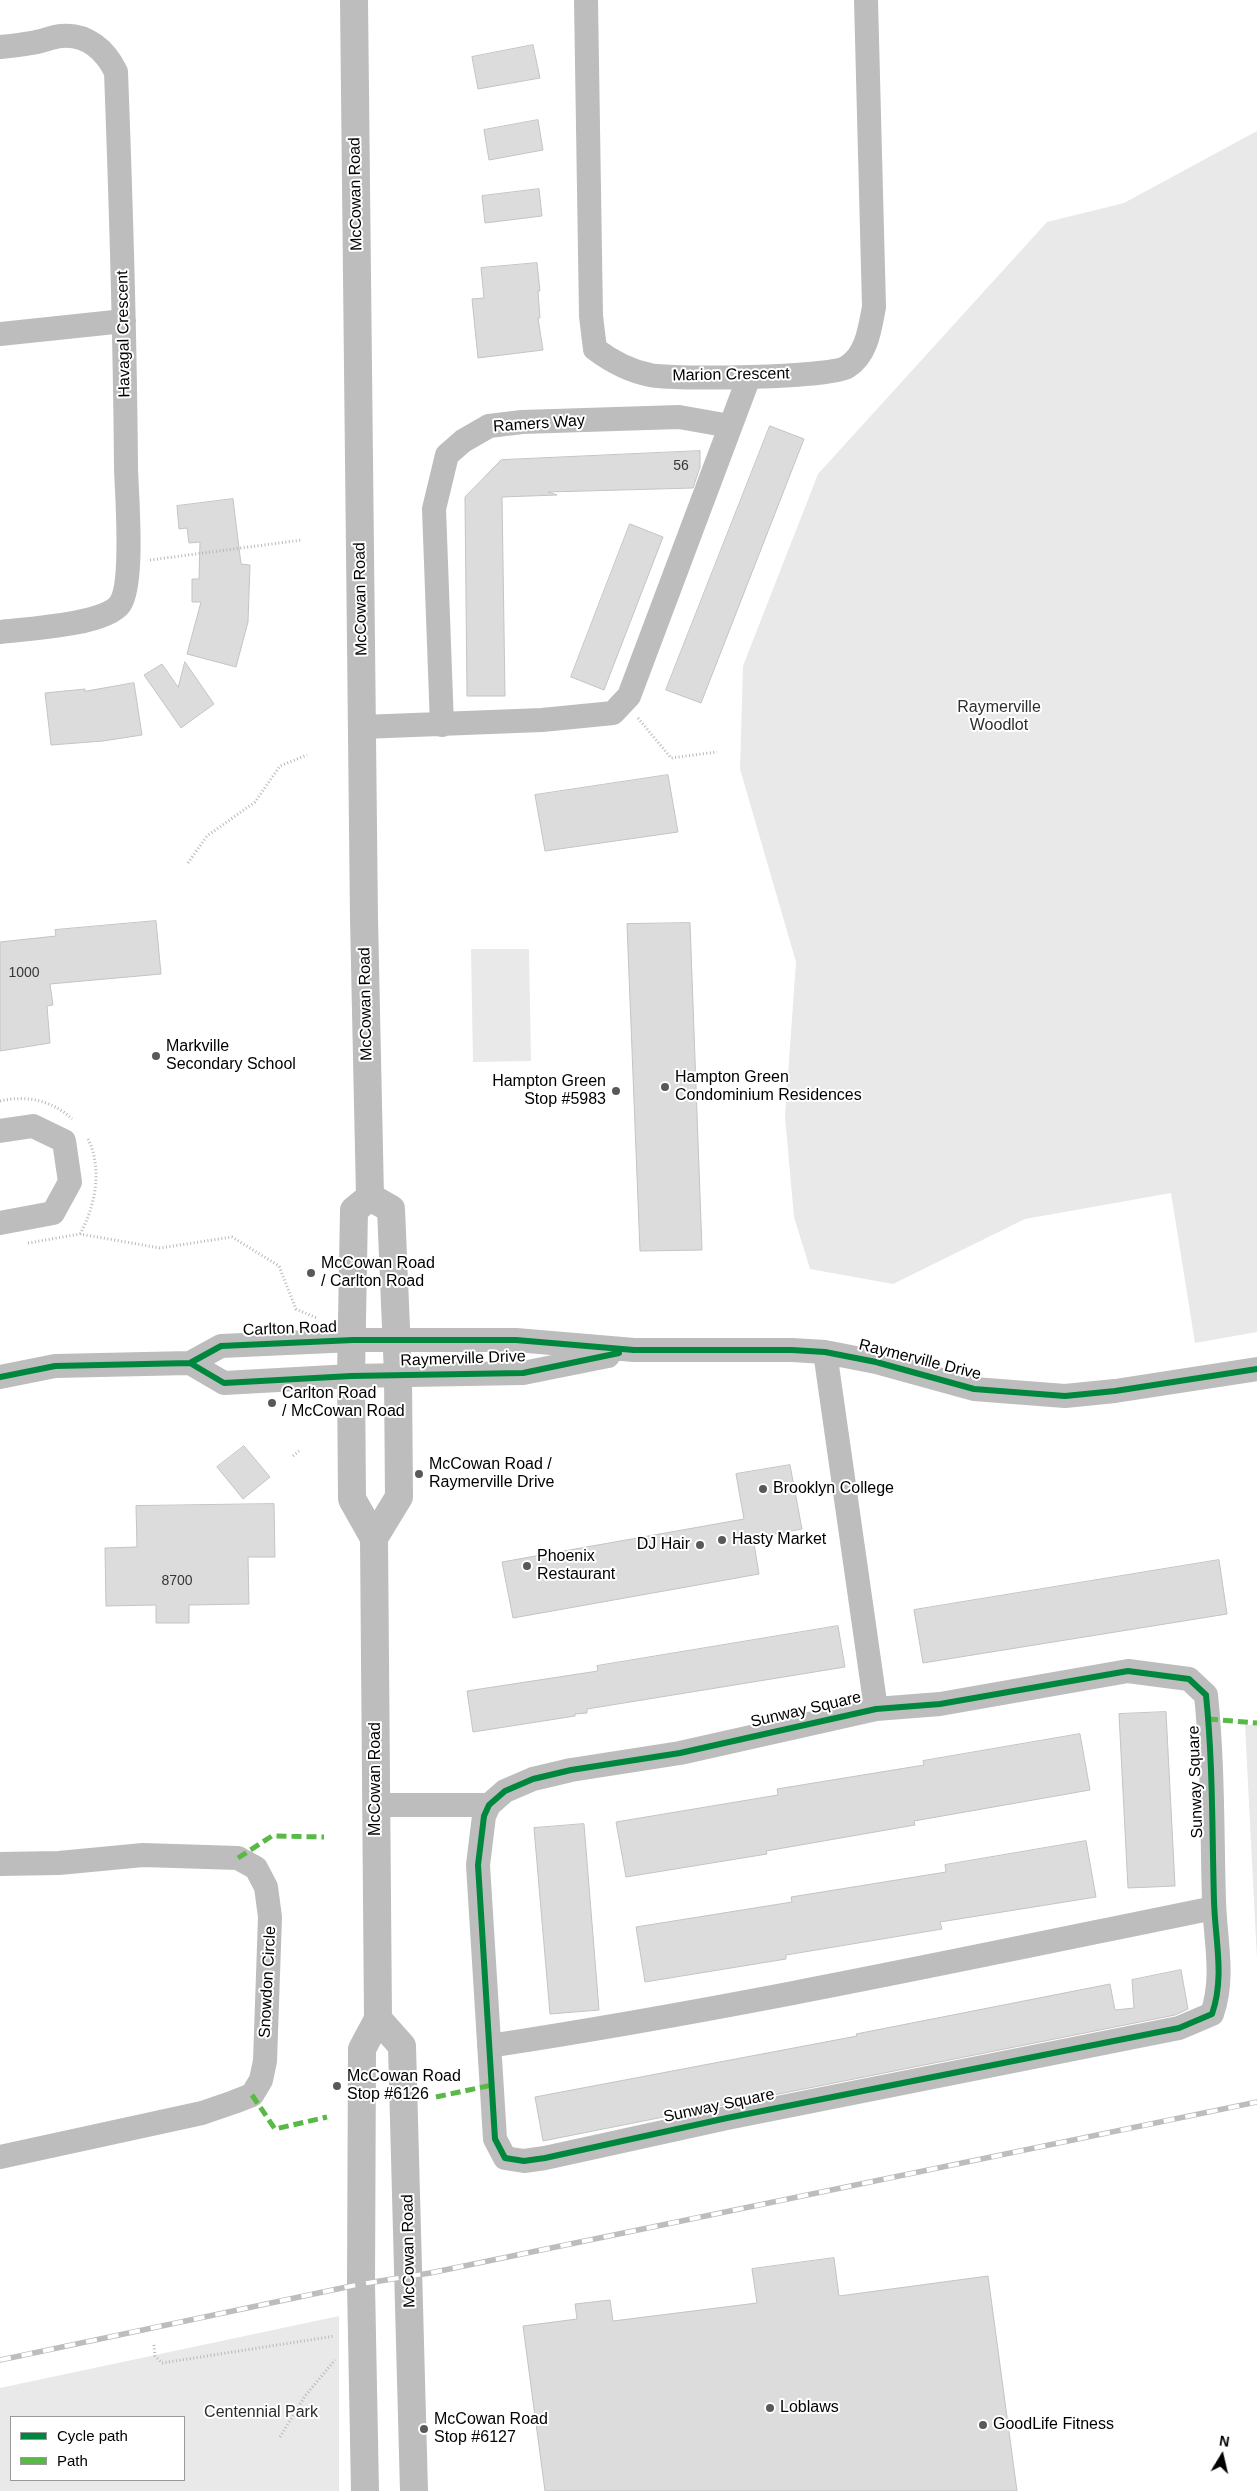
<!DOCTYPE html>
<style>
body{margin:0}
#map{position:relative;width:1257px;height:2491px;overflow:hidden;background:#fff;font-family:Arial,sans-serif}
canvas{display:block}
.legend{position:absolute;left:10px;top:2416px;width:175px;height:65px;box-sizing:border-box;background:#fff;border:1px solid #999;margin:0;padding:6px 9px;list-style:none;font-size:15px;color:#000}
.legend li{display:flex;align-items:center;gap:10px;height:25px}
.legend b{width:25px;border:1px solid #999}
.north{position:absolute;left:1197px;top:2431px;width:50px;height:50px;-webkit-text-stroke:4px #fff;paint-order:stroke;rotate:9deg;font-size:14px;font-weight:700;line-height:20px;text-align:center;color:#000}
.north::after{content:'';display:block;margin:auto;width:18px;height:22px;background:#000;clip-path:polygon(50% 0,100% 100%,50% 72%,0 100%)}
</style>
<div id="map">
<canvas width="1257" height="2491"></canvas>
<ul class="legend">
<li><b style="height:6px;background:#00873e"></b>Cycle path</li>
<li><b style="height:6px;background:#58b947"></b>Path</li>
</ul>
<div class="north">N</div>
</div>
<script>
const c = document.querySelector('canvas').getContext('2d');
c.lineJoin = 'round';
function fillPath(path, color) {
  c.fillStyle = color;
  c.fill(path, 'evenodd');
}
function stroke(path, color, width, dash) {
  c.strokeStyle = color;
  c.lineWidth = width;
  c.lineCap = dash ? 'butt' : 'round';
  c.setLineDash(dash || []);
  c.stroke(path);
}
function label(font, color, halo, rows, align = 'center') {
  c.font = font + ' Arial,sans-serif';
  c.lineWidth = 4;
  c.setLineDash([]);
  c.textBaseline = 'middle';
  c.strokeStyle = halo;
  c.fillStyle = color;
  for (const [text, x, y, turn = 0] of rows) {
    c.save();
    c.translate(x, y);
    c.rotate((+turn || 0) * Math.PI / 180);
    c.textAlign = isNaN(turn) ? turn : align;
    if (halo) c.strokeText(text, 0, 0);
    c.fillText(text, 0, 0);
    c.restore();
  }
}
fillPath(new Path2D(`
 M1257 131V1332L1195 1343 1171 1193 1025 1219 893 1284 810 1269 794 1217 785 1117 796 962 740 769 743 666 818 474 1047 222 1124 203Z
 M471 949H529L531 1061 473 1062Z
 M1245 1725H1257V1960Z
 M339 2316V2491H0V2388ZM11 2417H184V2480H11Z`), '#e9e9e9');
const building = new Path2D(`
 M533 45 540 78 478 89 472 57Z
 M538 120 543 150 489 160 484 130Z
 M539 189 542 216 485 223 482 196Z
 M537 263 540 291H538L540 318H538L543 350 478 358 472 299 484 298 481 268Z
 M770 426 804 439 701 703 666 690Z
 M700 451V467L693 488 548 492 557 495 502 497 505 696H467L465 497 501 460Z
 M233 499 241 564 250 565 248 622 236 667 187 654 201 602H192V579H199L200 542 189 543 187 528 179 529 177 506Z
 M630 524 663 537 604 690 571 677Z
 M185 662 214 704 181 728 144 675 162 664 178 687Z
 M134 683 142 735 103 741 51 745 45 693 85 689V691Z
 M668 775 678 832 545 851 535 795Z
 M156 921 161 974 50 984 53 1005 47 1006 50 1043 0 1051V942L56 936 55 930Z
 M690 923 702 1250 640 1251 627 924Z
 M244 1446 270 1477 243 1499 217 1467Z
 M790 1465 802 1529 753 1538 759 1574 513 1618 502 1562 744 1519 736 1474Z
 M274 1504 275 1557H248L249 1604 189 1605V1623H156V1605L106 1606 105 1548 137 1547 136 1506Z
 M1219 1560 1227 1614 923 1663 914 1610Z
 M838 1626 845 1667 587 1709V1713L575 1714V1716L473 1732 467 1691 598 1671 597 1666Z
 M1166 1712 1175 1886 1128 1888 1119 1714Z
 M1080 1734 1090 1790 914 1821 915 1825 766 1851 767 1854 626 1877 616 1822 778 1795 777 1789 924 1765 923 1761Z
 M584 1824 599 2010 550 2014 534 1828Z
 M1086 1841 1096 1897 940 1922 942 1929 786 1955V1959L645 1982 636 1927 792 1902 791 1897 946 1872 945 1865Z
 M1181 1970 1188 2009 1175 2015 543 2141 535 2097 857 2036 856 2034 1110 1984 1115 2010 1134 2008 1132 1980Z
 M834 2258 839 2296 988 2276 1017 2491H545L523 2326 577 2319 575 2304 610 2300 613 2321 757 2303 752 2269Z`);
fillPath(building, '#dcdcdc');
stroke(building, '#c4c4c4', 1);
stroke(new Path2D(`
 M150 560 302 540
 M638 718 671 758 717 752
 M188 863 207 836 255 802 280 766 307 755
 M0 1101C26 1095 52 1100 72 1119
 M80 1234C95 1207 103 1169 88 1139
 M28 1243 80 1234 160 1248 232 1237 279 1266 296 1309 317 1318
 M293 1456 299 1451
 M154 2345 155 2356 162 2363 335 2336
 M280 2437 305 2396 335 2360`), '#b8b8b8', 3, [1, 2.5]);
stroke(new Path2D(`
 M586 0 591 316 595 349C611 361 630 371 650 375 673 380 830 378 847 367 867 355 870 328 874 307L866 0
 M0 47C10 46 21 45 31 43 41 42 51 37 61 36 87 33 106 51 116 72 121 204 125 336 126 469 127 497 134 584 120 604 105 625 26 629 0 632
 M0 334 124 321
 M442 725 434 509 447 455 463 441 489 426 522 422 679 417 730 426
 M362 727 542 720 613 713 629 696 749 377
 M0 1131 33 1126 64 1141 70 1182 53 1213 0 1223
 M825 1352 876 1709
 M190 1363 224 1383 351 1376 523 1373 608 1356
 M0 1377 55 1366 190 1363 221 1346 353 1340H516L634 1350H792L825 1352 876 1362 974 1389 1065 1396 1115 1391 1257 1369
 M1128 1671 1189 1679 1206 1695C1213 1763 1212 1832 1214 1901 1215 1939 1225 1977 1212 2014L1179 2028 727 2118 545 2158 524 2161 505 2158 495 2139 478 1865 484 1816 489 1805 505 1791 533 1779 571 1770 680 1753 876 1709 940 1704Z
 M376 1805H489
 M0 1864 59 1863 143 1855 238 1858 256 1868 266 1887 270 1917 265 2061 261 2080 252 2095 234 2102 202 2113 0 2157
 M489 2046C732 2009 973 1957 1214 1908`), '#bdbdbd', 24);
stroke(new Path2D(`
 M354 0 364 918 370 1197
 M370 1197 391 1209 398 1375 399 1497 374 1538
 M378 2019 402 2046 414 2491
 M365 2491 361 2284 362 2049 378 2019 374 1538 352 1499 351 1376 354 1210 370 1197`), '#bdbdbd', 28);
const rail = new Path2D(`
 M0 2360 361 2284 430 2273 1257 2102`);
stroke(rail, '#bdbdbd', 5.5);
stroke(rail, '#fff', 4, [11]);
stroke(new Path2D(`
 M1208 1719 1257 1723
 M238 1858 272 1836 324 1837
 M252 2095 275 2129 327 2117
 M436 2097 492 2085`), '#58b947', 5, [10, 5]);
stroke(new Path2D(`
 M190 1363 224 1383 351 1376 523 1373 619 1353
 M0 1377 55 1366 190 1363 221 1346 353 1340H516L634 1350H792L825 1352 876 1362 974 1389 1065 1396 1115 1391 1257 1369
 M1128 1671 1189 1679 1206 1695C1213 1763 1212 1832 1214 1901 1215 1939 1225 1977 1212 2014L1179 2028 727 2118 545 2158 524 2161 505 2158 495 2139 478 1865 484 1816 489 1805 505 1791 533 1779 571 1770 680 1753 876 1709 940 1704Z`), '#00873e', 6);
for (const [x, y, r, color] of [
 [156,1056,5,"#595959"],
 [665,1087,5,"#595959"],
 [616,1091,5,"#595959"],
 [311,1273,5,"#595959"],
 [272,1403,5,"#595959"],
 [419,1474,5,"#595959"],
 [763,1489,5,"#595959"],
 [722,1540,5,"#595959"],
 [700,1545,5,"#595959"],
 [527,1566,5,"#595959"],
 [337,2086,5,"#595959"],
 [770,2408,5,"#595959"],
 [983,2425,5,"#595959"],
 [424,2429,5,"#595959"]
]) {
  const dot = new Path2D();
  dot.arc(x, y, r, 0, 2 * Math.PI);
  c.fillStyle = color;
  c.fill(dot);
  stroke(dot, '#fff', 2);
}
label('14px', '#373737', null, [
 ["56",681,466],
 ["1000",24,973],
 ["8700",177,1581]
]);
label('16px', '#000', '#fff', [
 ["McCowan Road",356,194,-91],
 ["Havagal Crescent",124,334,-91],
 ["Marion Crescent",731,375,-1],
 ["Ramers Way",539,424,-4],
 ["McCowan Road",361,599,-91],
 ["McCowan Road",366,1004,-91],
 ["Carlton Road",290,1329,-2],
 ["Raymerville Drive",463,1359,-2],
 ["Raymerville Drive",920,1360,14],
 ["Sunway Square",806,1710,-13],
 ["McCowan Road",376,1779,-90],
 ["Sunway Square",1196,1782,-92],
 ["Snowdon Circle",268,1982,-87],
 ["Sunway Square",719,2106,-12],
 ["McCowan Road",409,2251,-91]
]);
label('16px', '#2e2e2e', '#fff', [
 ["Raymerville",999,708],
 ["Woodlot",999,726],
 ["Centennial Park",261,2413]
]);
label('16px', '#000', '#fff', [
 ["Markville",166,1047],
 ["Secondary School",166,1065],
 ["Hampton Green",675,1078],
 ["Condominium Residences",675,1096],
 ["Hampton Green",606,1082,"right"],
 ["Stop #5983",606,1100,"right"],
 ["McCowan Road",321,1264],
 ["/ Carlton Road",321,1282],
 ["Carlton Road",282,1394],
 ["/ McCowan Road",282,1412],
 ["McCowan Road /",429,1465],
 ["Raymerville Drive",429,1483],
 ["Brooklyn College",773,1489],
 ["Hasty Market",732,1540],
 ["DJ Hair",690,1545,"right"],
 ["Phoenix",537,1557],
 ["Restaurant",537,1575],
 ["McCowan Road",347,2077],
 ["Stop #6126",347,2095],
 ["Loblaws",780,2408],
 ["McCowan Road",434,2420],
 ["Stop #6127",434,2438],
 ["GoodLife Fitness",993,2425]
], 'left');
</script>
